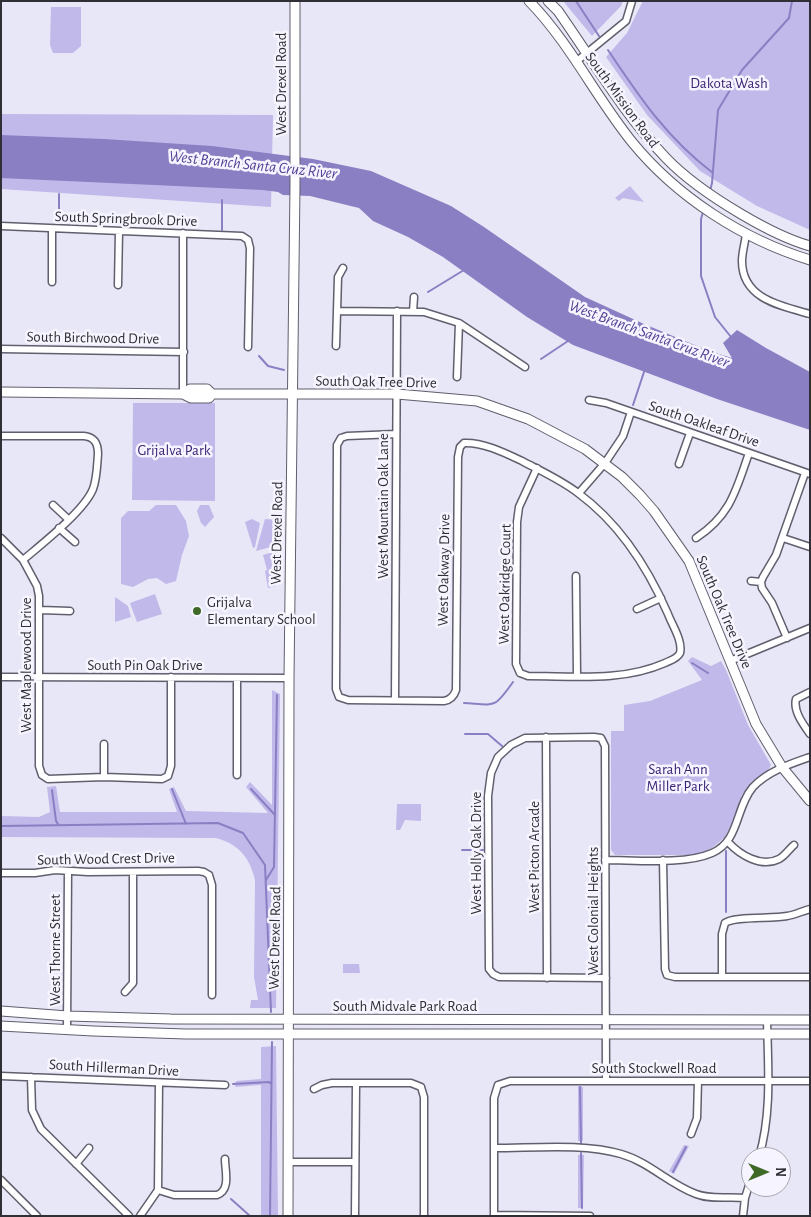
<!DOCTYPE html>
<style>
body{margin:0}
#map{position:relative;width:811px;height:1217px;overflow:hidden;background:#e8e7f7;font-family:"Alegreya Sans",sans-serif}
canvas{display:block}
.frame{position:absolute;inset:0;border:2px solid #302f35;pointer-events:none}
.north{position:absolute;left:741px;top:1147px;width:50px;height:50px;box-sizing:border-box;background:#f6f5ff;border:1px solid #a7a6ae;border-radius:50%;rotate:90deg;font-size:14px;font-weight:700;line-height:20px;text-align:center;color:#302f35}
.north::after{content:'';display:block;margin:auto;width:18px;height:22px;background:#3f6926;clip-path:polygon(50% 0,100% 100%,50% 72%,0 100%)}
</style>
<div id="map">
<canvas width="811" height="1217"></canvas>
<div class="frame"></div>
<div class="north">N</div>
</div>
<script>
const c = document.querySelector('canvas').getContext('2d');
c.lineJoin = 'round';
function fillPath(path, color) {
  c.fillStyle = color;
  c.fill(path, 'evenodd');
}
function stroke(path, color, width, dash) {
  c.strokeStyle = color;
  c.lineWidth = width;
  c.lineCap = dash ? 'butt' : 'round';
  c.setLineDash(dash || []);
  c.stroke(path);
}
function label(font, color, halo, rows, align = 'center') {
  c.font = font + ' "Alegreya Sans",sans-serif';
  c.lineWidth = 5;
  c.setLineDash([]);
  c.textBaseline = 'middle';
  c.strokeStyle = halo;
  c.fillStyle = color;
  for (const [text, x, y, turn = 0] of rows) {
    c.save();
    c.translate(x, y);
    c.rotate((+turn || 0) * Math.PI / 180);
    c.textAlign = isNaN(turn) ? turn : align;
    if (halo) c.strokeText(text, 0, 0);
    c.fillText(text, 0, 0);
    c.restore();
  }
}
fillPath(new Path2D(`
 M563 1H623L621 6 592 36Z
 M643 1H810V230L757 206 700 171 647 115 606 57 627 33Z
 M51 7H81V46L73 53H53L50 45Z
 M1 114 273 115 271 207 1 189Z
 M630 186 644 202 623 198 619 201 615 198Z
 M133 403H215V501L132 500Z
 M156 505H176L186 521 189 536 182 555 176 581 166 584 157 578 148 579 133 587 121 584V518L128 511H149Z
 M200 505H209L214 517 205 527 201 523 197 511Z
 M252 519 260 523 255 547 253 548 245 522Z
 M265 519 278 520V545L256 551Z
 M277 551 276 586 268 588 265 571 267 570 263 555Z
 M155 594 162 614 137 622 130 603Z
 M115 597 128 606 131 617 115 622Z
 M692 657 711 666 721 661 726 670 748 725 771 765 769 769 750 784 742 795 733 822 725 837 712 848 696 855H615L611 850V731H624V705L650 701 702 680 688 661Z
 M272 690 280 694 276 1008H250L251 1000H258L254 977 255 880C250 858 239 844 216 838L1 837V816L39 817 50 812 47 787 56 786 60 812H177L169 789 174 787 186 811 268 813 246 787 250 782 272 805Z
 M397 804H421V821L405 820 400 830H396Z
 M343 964H359L360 973H343Z
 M276 1046 278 1216H261V1085L235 1087 236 1081 261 1079V1047Z
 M578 1086 583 1087V1141H578Z
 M684 1145 689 1146 674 1174 669 1171Z
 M578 1155H584L583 1208H578Z`), '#c0b9ea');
fillPath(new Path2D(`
 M1 135 104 139 212 146 313 159 371 171 451 206 484 227 585 297 644 324 709 351 732 358 723 343 737 330 766 348 810 372V430L717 399 573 345 527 317 443 257 408 237 373 221 359 208 310 196 283 195 278 192 263 190 1 178Z`), '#8b7fc3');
stroke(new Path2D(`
 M576 1 599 36
 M608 50C640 98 667 138 713 173
 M710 191 712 183 718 110 742 70 789 18 792 1
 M222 200V230
 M703 212 701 219V276L715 317 731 337
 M59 222V194
 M428 292 464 270
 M259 356 268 366 284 370
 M541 359 568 341
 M633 405 645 369
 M692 663 708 673
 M464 703C496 705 494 709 513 682
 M465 734H488L502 746
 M172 789 186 824
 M251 789 275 815
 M52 790 56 821 58 824
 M1 826 218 823 243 833 265 865 271 1012
 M462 850H483
 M266 880 274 867 277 695
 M726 912V851
 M233 1084 269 1082 270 1083
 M580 1087 581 1143
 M581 1153 582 1208
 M673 1172 686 1147
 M231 1199 250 1216
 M270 1216 272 1042`), '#8b7fc3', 2);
const street = new Path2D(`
 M577 61 626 21 632 1
 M1 226 242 236 248 240
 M746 234C745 243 742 252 742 261 742 299 781 306 810 314
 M52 282V229
 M118 285 119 231
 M338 311 424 312 459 323 525 367
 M413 312 414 297
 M336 346 338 277 343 268
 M248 347 250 248 248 240
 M1 349 184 352
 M457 377 459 323
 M183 394V233
 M589 400 606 403 810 474
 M1 436H84C95 437 98 444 98 454 97 466 97 478 93 489 84 511 43 543 23 560
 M341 438 347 436 396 434
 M679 464 690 433
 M579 493 605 463 623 436 631 412
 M53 505 68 519
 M59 528 75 542
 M1 538 23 560 37 586 39 596V766L42 775
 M696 538C731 515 736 490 749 453
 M783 538 810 547
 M576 576 577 676
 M751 581 761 582
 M637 609 661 598
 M40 610 70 611
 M787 638 772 603 762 588 761 582 763 577 776 555 805 473
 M730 661 810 628
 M520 673 516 664 517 522 519 507 537 468
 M520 673 528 676C574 676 622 682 665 663 671 660 677 659 680 653
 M1 677 289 678
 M810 692 796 699C793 711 803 724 810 734
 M339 697 348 700 444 701C450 700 454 696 456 690L458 457 460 447 464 443C483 442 505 453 522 461 541 471 561 480 578 493 619 523 648 568 668 614 672 625 683 641 680 653
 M339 697 336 689 337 445 341 438
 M395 700 397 311
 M546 737 547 978
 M42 775 48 779 104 777 162 779 168 776
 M237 775V678
 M168 776 171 766V677
 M104 777V744
 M728 842C740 855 761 868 779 859 785 856 789 849 794 845
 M605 860C635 860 685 865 712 853 740 841 735 808 753 787 768 771 790 764 810 757
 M663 860 665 969 667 975
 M1 873H35L55 870 88 872 198 871 204 872 209 875
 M209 875 212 885V995
 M725 923C733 916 773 919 787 916 795 915 802 911 810 909
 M667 975 675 977H810
 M722 977V934L725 923
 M606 978 499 977 493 974 489 969 488 796 491 773 498 757 511 745 525 738 594 737 601 738 605 746 606 1081
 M125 992 133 983V872
 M67 1030 68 871
 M1 1076 225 1085
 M31 1077 32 1110 41 1129 129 1216
 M498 1085 510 1081H810
 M421 1087 424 1097V1216
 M314 1089 322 1085 332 1083H411L421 1087
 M691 1134 697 1118 698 1081
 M495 1148C534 1148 584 1143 621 1154 649 1162 669 1184 696 1194 711 1200 729 1196 745 1198
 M759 1157C772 1113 768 1066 767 1020
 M288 1162H355
 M76 1164 89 1148
 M1 1180 37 1216
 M158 1190 174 1195H217C231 1190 225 1171 225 1159
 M494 1215 590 1216
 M140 1216 158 1190 159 1083
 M355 1216 356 1083
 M494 1216V1098L498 1085
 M743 1216 745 1198 751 1179`);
const secondary = new Path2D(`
 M529 1C570 43 595 96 632 142 677 197 742 239 810 260
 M548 1 558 11C593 61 624 114 666 158 688 181 714 198 741 214 763 227 785 239 810 246
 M1 392 183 394
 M212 394 207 389H190L183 394 191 398H209L212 394H397L477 401 528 419 585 449 622 477 640 495 654 511 689 561 756 724 782 767 810 801
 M1 1011 68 1016 171 1019 810 1020
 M1 1026 93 1031 186 1034H810
 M288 1216 289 678 295 185V1`);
stroke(street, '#605f6d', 9);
stroke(secondary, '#605f6d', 11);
stroke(street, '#fff', 6);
stroke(secondary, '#fff', 9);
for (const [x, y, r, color] of [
 [197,611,5,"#3f6926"]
]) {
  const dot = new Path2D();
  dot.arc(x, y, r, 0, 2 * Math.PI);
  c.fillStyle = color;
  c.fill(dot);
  stroke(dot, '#f6f5ff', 2);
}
label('15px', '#3c2475', '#f6f5ff', [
 ["Dakota Wash",729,83],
 ["Grijalva Park",174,450],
 ["Sarah Ann",678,769],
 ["Miller Park",678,786]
]);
label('15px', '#302f35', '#f6f5ff', [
 ["West Drexel Road",281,84,-90],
 ["South Mission Road",622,100,54],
 ["South Springbrook Drive",126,219,2],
 ["South Birchwood Drive",93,338,1],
 ["South Oak Tree Drive",376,382,1],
 ["South Oakleaf Drive",704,424,19],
 ["West Mountain Oak Lane",383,506,-90],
 ["West Drexel Road",277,533,-89],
 ["West Oakway Drive",444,570,-89],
 ["West Oakridge Court",505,584,-89],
 ["South Oak Tree Drive",724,612,67],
 ["West Maplewood Drive",26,665,-90],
 ["South Pin Oak Drive",145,665],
 ["West Holly Oak Drive",476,853,-90],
 ["West Picton Arcade",534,857,-90],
 ["South Wood Crest Drive",106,859,-1],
 ["West Colonial Heights",593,911,-90],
 ["West Drexel Road",275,938,-89],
 ["West Thorne Street",55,950,-90],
 ["South Midvale Park Road",405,1006],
 ["South Hillerman Drive",114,1068,3],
 ["South Stockwell Road",654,1068]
]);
label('15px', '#302f35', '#f6f5ff', [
 ["Grijalva",207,602],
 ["Elementary School",207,619]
], 'left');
label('italic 16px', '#554195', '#f6f5ff', [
 ["West Branch Santa Cruz River",253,165,6],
 ["West Branch Santa Cruz River",649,334,20]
]);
</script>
